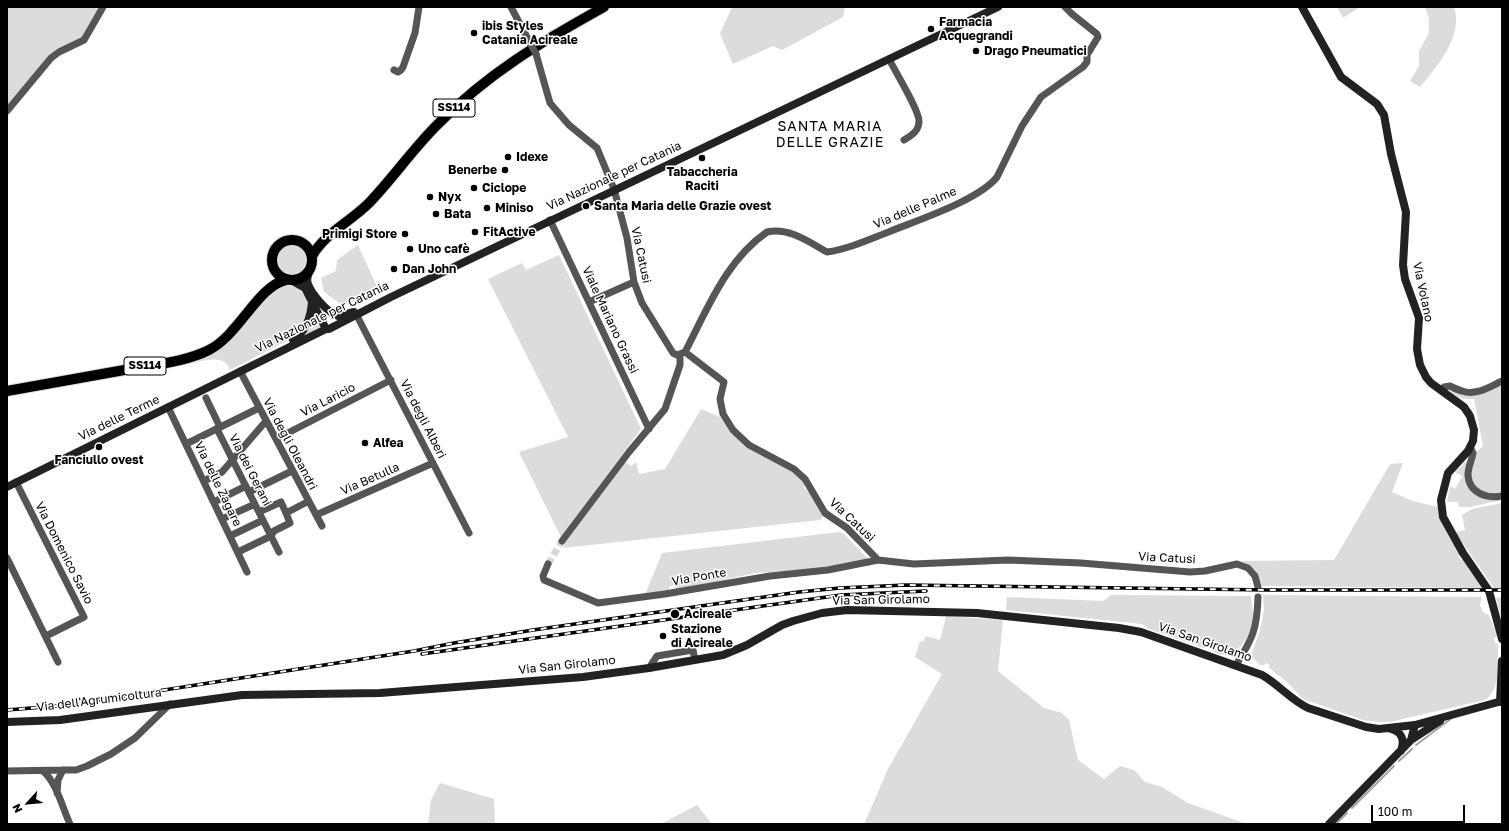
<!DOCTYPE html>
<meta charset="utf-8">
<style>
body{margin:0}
#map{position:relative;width:1509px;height:831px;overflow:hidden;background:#fff;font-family:"Golos Text",sans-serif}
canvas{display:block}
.frame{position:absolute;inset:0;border:8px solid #000;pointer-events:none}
.north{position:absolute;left:8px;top:783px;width:40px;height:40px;-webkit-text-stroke:3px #fff;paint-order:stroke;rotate:243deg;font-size:11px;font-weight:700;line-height:16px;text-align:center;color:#000}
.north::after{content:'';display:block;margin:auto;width:14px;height:18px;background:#000;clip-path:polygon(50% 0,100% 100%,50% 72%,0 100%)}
.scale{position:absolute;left:1371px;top:805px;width:94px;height:18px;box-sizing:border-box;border:2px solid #000;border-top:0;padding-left:5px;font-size:12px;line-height:14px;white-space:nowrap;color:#000;-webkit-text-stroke:3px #fff;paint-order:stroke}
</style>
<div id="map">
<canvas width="1509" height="831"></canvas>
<div class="frame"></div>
<div class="north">N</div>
<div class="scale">100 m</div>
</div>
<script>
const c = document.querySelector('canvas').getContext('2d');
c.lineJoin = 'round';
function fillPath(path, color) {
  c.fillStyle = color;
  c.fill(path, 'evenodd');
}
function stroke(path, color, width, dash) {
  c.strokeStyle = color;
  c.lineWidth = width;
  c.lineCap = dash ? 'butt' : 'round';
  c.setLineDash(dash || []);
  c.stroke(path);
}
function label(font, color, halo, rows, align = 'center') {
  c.font = font + ' "Golos Text",sans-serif';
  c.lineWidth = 3;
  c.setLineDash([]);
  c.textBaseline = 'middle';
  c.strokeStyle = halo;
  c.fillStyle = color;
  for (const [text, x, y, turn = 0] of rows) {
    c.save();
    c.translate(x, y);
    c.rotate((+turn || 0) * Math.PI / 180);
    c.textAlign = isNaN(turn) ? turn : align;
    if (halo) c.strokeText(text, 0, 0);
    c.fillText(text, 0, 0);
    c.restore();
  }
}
fillPath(new Path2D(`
 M7 7H99L81 38 57 49 7 108Z
 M732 7H845L843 17 782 50 773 46 733 64 720 34Z
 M1337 7H1360L1343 18Z
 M1425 7H1454C1464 35 1437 67 1420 87L1410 81 1419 66V51L1429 33V19Z
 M275 260a17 17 0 1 1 34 0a17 17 0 1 1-34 0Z
 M358 245 379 291 343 306 324 292 321 278 336 271 337 260Z
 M559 255 641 429 561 537 519 452 568 437 488 279 522 263 526 270Z
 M283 283 296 286 307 298 308 303 305 322 292 338 230 370C226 352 198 362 186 365L201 358 234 335 267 295Z
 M313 310 322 326 306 335Z
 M1502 383V500L1470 507H1459L1458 502H1447L1450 486 1455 489 1462 476 1455 472 1483 446 1474 399C1463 400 1455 397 1449 389L1465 395Z
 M701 409 720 417 731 432 799 475 804 483V488C811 492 818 509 824 516L820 520 563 548 565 543 626 462 631 466 636 462 639 474 665 469Z
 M1403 463 1392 492 1413 501 1438 507C1441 525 1450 538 1460 553L1459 556 1461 560 1464 559 1483 588 1262 586C1259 573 1254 566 1242 561L1334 560 1390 464Z
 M1502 503V588H1494L1455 532 1465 530 1462 515 1472 509Z
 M839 532 844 534 869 560 828 568 755 573 676 590 674 585 670 586 668 592 645 595 662 553Z
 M1111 595 1251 596C1252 605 1254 615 1252 624 1248 641 1234 661 1215 653V644L1209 643 1208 646 1204 648 1146 628 1145 626 1142 624 1006 610 1007 597 1103 601Z
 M1263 595 1482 597 1480 605 1483 612 1489 615 1497 636 1494 638 1495 643 1498 644C1497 662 1502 689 1485 700L1390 722H1379L1363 720 1303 699 1289 684 1268 667 1270 665 1267 663 1264 665H1260L1253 658 1252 653 1260 630 1264 610Z
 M1502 597V622L1496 598Z
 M946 616 1003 620 998 671 1044 708 1062 713 1069 720 1078 760 1104 779 1120 766 1134 770 1145 782 1162 787 1188 803 1247 824H864L888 769 942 674 915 657 920 641 923 642 926 636 940 640Z
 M440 783 494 799 495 824H428L431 800Z
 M697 805 712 824H661Z`), '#dcdcdc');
stroke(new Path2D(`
 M1416 745 1452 718
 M1399 761 1412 749
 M1352 808 1394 766
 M1336 824 1347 813`), '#a3a3a3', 2);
stroke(new Path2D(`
 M548 564 562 541`), '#d9d9d9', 7, [7, 3.5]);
const primary = new Path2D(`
 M272 260a20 20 0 1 1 40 0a20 20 0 1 1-40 0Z
 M312 256C325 233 350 222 369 203 393 178 412 150 437 125 488 73 541 42 604 7
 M7 391C48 384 89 376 130 369 156 364 185 362 209 350 239 335 258 286 286 280`);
stroke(primary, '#dbdbdb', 12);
stroke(new Path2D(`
 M511 7 530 43
 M536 54 550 103 569 125 597 148 614 189 627 238 634 282 642 303 673 353 677 355 685 352
 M889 59C895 71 919 110 919 121 919 131 912 135 904 140
 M394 70 398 72 401 70 403 67 415 33 419 7
 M7 111 51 58 59 52 84 40 103 7
 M550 220 649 429
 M589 302 634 282
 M355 312 469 533
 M685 352 724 382 720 399 723 414 733 430 749 445 794 469 805 479 825 513 847 528 878 560 914 564 1008 560 1081 563 1190 572 1205 571 1237 564 1248 568 1255 576 1258 587
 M685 352C707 310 726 260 767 232 789 227 809 242 827 252 849 249 870 239 891 231 918 220 979 200 997 177L1022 126 1041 97 1083 67 1087 62V55L1098 37 1097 34 1072 14 1065 7
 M240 371 322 526
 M1442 391 1444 387 1450 386C1454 388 1458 390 1462 391 1476 396 1489 387 1502 381
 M206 398 219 425 217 429 279 552
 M168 407 247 572
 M276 439 391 380
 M186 444 259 408
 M1470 447 1473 453C1472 460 1468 467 1468 475 1469 493 1487 499 1502 496
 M204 481 222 472 266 421
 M16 482 84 617 46 636
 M249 492 292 471
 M214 502 246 486
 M259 512 281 502 286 513
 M316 515 433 463
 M222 519 255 504
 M230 536 263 520
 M562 541 629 452 665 409 680 365V355
 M238 552 271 536 274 531 290 523 286 513 309 501
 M7 558 58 662
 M548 564 543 576 544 580 598 603 665 594 770 576 828 570 878 560
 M1236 665C1253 638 1257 629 1258 597
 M649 668 657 656 693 650 695 660
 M7 771 63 770H76L87 766 111 754 135 738 170 704
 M43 771C57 783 62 807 70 824
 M57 793 58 780 63 770`), '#555', 7);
stroke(new Path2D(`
 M1302 7 1341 77 1377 104 1384 115 1391 154 1406 212 1403 265 1405 279 1419 318 1417 349 1420 365 1426 377 1431 383 1464 407 1470 416 1474 430 1473 441 1468 451 1448 473 1441 500 1443 517 1463 553 1489 591 1502 639
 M309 271C308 276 306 280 308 284 311 294 328 313 338 316L353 312
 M293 281 305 288 326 329
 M293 340C306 332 311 316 312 301
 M7 487 326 329H329L391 297 998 7
 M1500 702 1502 661
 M7 722 60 720 242 695 380 693 583 677 649 668 723 655 747 645 782 625 793 621 822 613 847 610 977 613 1119 628 1141 632 1262 675C1278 684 1291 700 1308 708L1366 727 1379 729 1415 725 1502 701
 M1391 729C1402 732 1405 740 1401 751
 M1411 740 1440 721
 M1329 824 1411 740 1415 725`), '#222', 8);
stroke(primary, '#000', 10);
const rail = new Path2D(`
 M422 654 841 595 926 591
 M7 710 68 705 414 651 454 643 533 630 799 592 840 588 906 585 1268 590H1502`);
stroke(rail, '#000', 3.5);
stroke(rail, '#fff', 2, [6]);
stroke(new Path2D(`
 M530 43 536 54`), '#555', 7);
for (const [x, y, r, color] of [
 [931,29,4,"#000"],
 [474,33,4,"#000"],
 [976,51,4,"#000"],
 [508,157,4,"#000"],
 [702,158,4,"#000"],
 [505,170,4,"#000"],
 [474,188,4,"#000"],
 [430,197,4,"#000"],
 [586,206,4,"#000"],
 [487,208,4,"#000"],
 [436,214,4,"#000"],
 [475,232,4,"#000"],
 [405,234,4,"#000"],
 [410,249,4,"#000"],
 [394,269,4,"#000"],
 [365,443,4,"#000"],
 [99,447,4,"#000"],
 [675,614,5,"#000"],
 [663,636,4,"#000"]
]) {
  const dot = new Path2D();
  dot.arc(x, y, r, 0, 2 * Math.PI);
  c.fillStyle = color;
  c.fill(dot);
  stroke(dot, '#fff', 1.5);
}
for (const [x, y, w] of [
 [454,108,42],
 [145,366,42]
]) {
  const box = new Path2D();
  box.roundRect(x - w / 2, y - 9, w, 18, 3);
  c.fillStyle = '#fff';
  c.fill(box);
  stroke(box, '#000', 1);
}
label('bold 11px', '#000', null, [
 ["SS114",454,108],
 ["SS114",145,366]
]);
label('bold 12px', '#000', '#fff', [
 ["Farmacia",939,22],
 ["Acquegrandi",939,36],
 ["ibis Styles",482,26],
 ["Catania Acireale",482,40],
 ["Drago Pneumatici",984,51],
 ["Idexe",516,157],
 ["Benerbe",497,170,"right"],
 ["Tabaccheria",702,172,"center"],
 ["Raciti",702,186,"center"],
 ["Ciclope",482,188],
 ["Nyx",438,197],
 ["Santa Maria delle Grazie ovest",594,206],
 ["Miniso",495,208],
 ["Bata",444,214],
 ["FitActive",483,232],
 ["Primigi Store",397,234,"right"],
 ["Uno cafè",418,249],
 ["Dan John",402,269],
 ["Alfea",373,443],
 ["Fanciullo ovest",99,460,"center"],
 ["Acireale",684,614],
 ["Stazione",671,629],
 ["di Acireale",671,643]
], 'left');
label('12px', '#000', '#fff', [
 ["Via Nazionale per Catania",614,176,-25],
 ["Via delle Palme",915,208,-23],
 ["Via Catusi",641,255,78],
 ["Via Volano",1423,292,78],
 ["Via Nazionale per Catania",322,317,-26],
 ["Viale Mariano Grassi",610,320,65],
 ["Via Laricio",328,400,-27],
 ["Via delle Terme",119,418,-26],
 ["Via degli Alberi",423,419,63],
 ["Via degli Oleandri",290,444,62],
 ["Via dei Gerani",250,470,63],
 ["Via Betulla",370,479,-24],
 ["Via delle Zagare",218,484,64],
 ["Via Catusi",852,520,43],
 ["Via Domenico Savio",64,553,63],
 ["Via Catusi",1167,558,3],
 ["Via Ponte",699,577,-10],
 ["Via San Girolamo",881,600,-1],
 ["Via San Girolamo",1205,642,19],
 ["Via San Girolamo",567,665,-6],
 ["Via dell'Agrumicoltura",99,700,-7]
]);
c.letterSpacing = '1px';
label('14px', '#000', '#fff', [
 ["SANTA MARIA",830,127],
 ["DELLE GRAZIE",830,143]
]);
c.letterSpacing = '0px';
</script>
